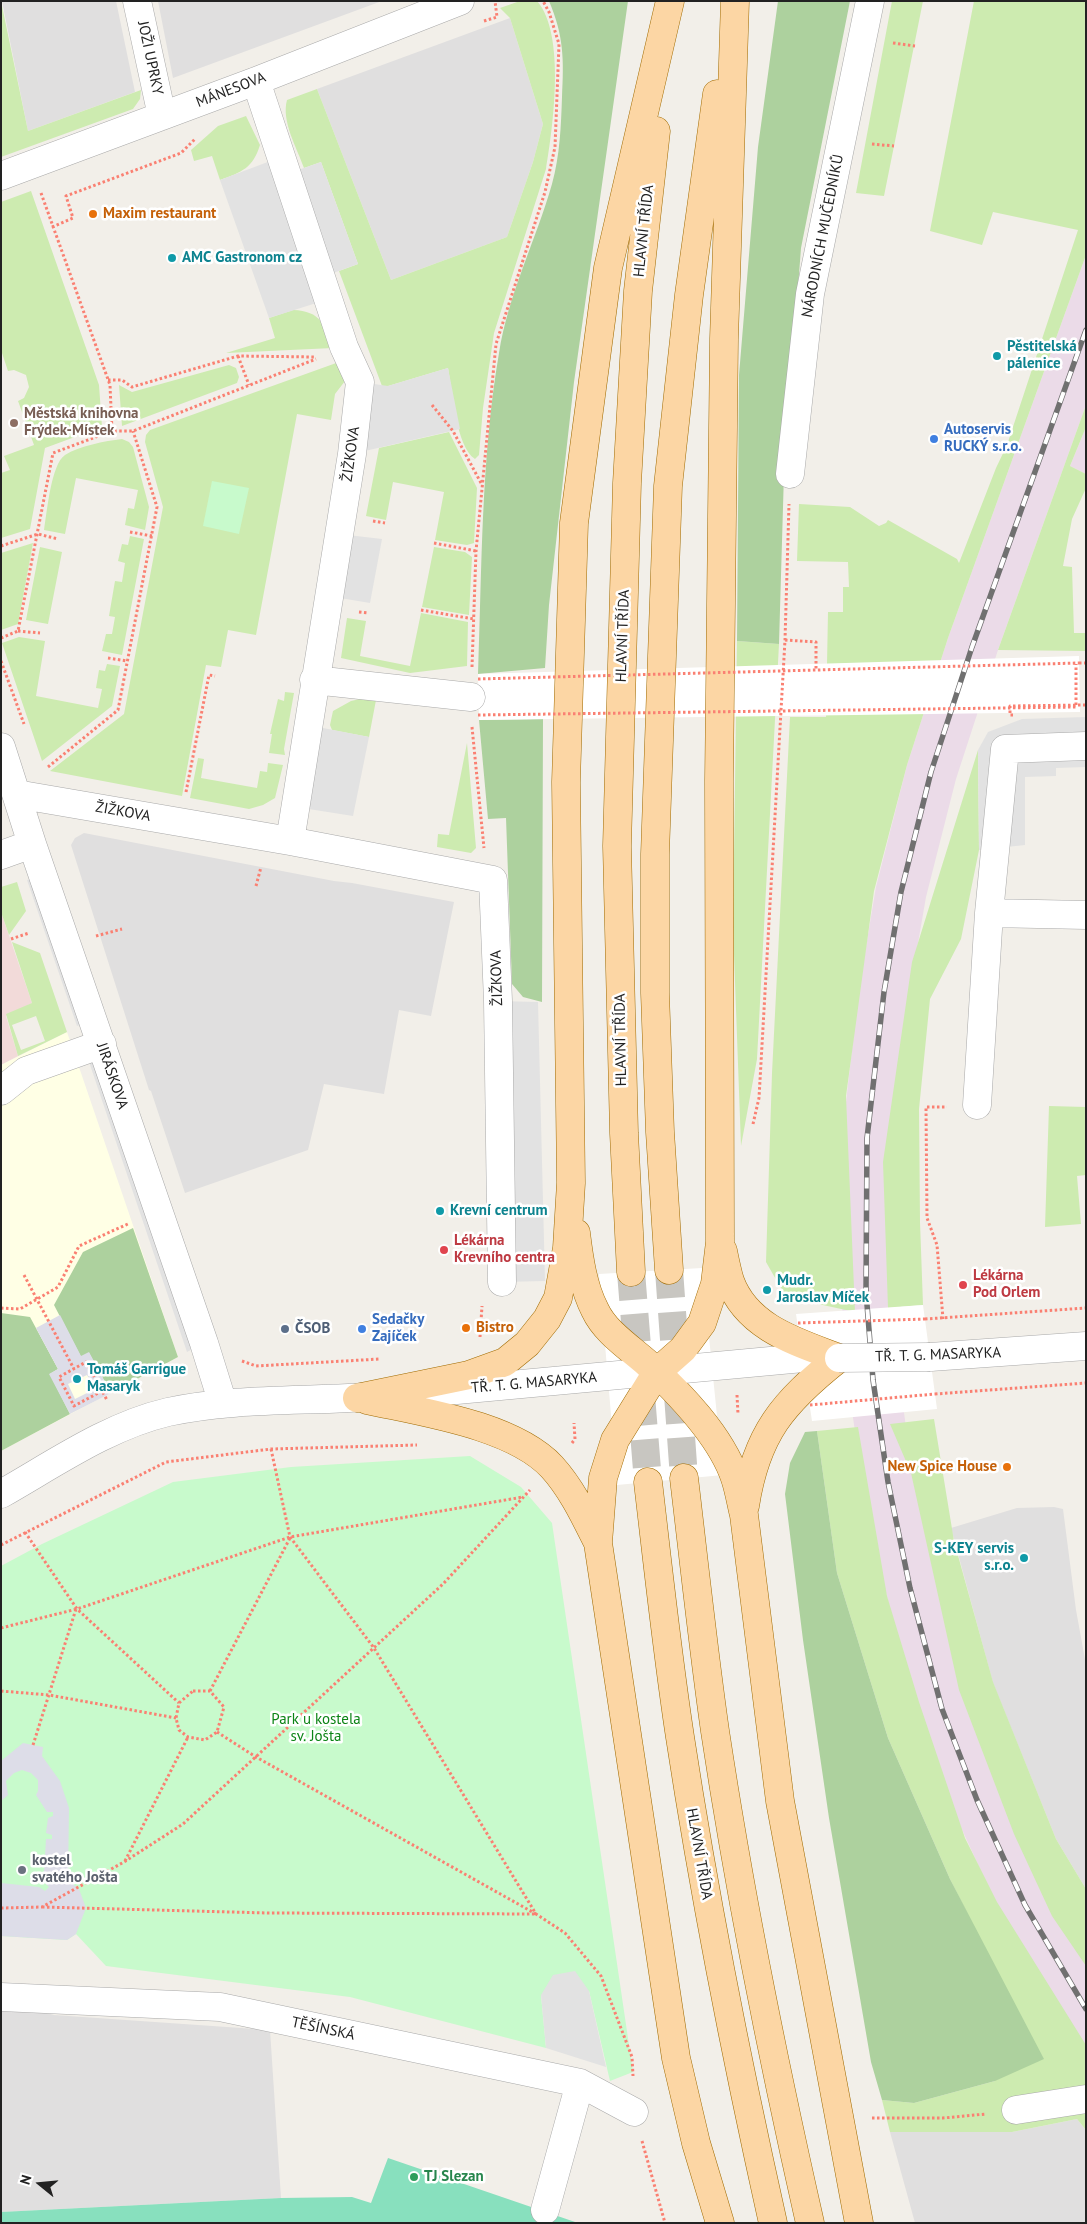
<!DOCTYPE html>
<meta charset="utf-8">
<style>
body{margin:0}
#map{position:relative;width:1087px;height:2224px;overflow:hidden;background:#f2efe9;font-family:"PT Sans",sans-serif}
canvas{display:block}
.frame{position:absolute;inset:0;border:2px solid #222;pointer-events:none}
.north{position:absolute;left:15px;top:2159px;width:50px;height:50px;-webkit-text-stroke:4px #fff;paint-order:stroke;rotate:287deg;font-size:14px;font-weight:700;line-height:20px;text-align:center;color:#222}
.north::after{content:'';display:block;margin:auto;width:18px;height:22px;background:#222;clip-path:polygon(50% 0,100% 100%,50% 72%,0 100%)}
</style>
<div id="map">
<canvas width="1087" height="2224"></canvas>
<div class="frame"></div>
<div class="north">N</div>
</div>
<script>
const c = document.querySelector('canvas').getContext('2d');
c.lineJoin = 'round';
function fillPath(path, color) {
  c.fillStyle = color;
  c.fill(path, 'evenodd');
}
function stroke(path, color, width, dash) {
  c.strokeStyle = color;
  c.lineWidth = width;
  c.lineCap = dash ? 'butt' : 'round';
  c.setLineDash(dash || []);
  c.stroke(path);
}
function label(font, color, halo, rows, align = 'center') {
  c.font = font + ' "PT Sans",sans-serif';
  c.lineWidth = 5;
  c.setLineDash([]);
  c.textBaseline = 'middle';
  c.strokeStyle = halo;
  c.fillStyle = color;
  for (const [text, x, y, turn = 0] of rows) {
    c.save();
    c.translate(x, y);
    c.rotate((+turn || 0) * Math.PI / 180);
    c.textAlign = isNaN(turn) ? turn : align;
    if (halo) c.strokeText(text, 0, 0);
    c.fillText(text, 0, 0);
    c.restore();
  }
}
fillPath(new Path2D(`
 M2 1H116L135 92 28 131Z
 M158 1H382L173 78Z
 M510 18 543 124 533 162 507 237 391 280 317 89Z
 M84 833 334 881 352 883 454 902 431 1016 399 1010 384 1094 324 1084 308 1150 185 1193 151 1091 149 1090 71 845 75 838Z
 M1054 1507 1063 1509 1076 1610 1086 1665V1889L1056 1839 993 1683 951 1528 1017 1508Z
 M1 2000 54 2015 270 2030 281 2198 1 2212Z
 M1077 2119 1086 2130V2223H915L890 2132H1012Z`), '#e0dfdf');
fillPath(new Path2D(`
 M1 912 32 1003 6 1016 18 1056 1 1065Z`), '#f2dad9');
fillPath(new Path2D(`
 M1086 255V405L998 650 956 779 926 897 909 995 899 1377 913 1477 1086 1960V2055L1002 1917 953 1810 918 1717 886 1593 863 1487 848 1383 841 1292 842 1137 859 988 876 887 907 765 948 638Z
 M1086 427V474L1070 466Z`), '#ebdbe8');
fillPath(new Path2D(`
 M67 1032 178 1357 1 1451V1065Z`), '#ffffe5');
fillPath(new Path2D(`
 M1 1 28 131 141 90 140 99 133 109 1 157Z
 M520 1H537C566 34 553 128 546 169L494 333 483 408 479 455 475 459C456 447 452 390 448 368L388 386H382L339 271 358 264 321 162 304 168C297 148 281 121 287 100L317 89 391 280 507 237 533 162 543 124 510 18 500 8Z
 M892 1H923L884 196 856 193Z
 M974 1H1086V255L948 638 907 765 874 891 846 1096 855 1312 786 1297 766 1262 772 1073 790 717H826L828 612H843V587H849L848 562 797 561 799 504 850 507 879 526 886 523 888 520 957 559 959 563 996 468 1007 445 1078 230 993 212 982 245 930 231Z
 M246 116 260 145C253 168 242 172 220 180L212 156 194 161 191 150 218 126Z
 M31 191 99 385 102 427 45 448 30 529 1 538V473L10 470 4 456 34 445 18 401 24 398 29 387 26 375 14 370 8 371 1 350V202Z
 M293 310C321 311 325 325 333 348L226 353 275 338 269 318Z
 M339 362 345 381 335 394 331 420 297 414 256 635 228 630 221 667 206 665 182 796 50 771 124 714 163 507 145 442 146 435 150 430Z
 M229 365 236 368 239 377 237 383 122 426 119 385 132 392Z
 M1086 405V427L1070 466 1086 474V488L1072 519 1063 566 1072 567 1074 633H1086V651L998 650Z
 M449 432 477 488 474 543 467 545 435 540 444 492 393 482 386 520 366 516 379 448Z
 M122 439 129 442 133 447 149 507 145 530 125 525 128 508 134 509 138 490 76 478 65 534 44 530C47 513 51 464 65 455 79 446 105 441 122 439Z
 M130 536 144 539 122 655 102 651 106 634H112L115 617 109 616 115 581 122 582 125 563 118 561 122 544 128 545Z
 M33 543 18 624 1 630V553Z
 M40 547 62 552 48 624 26 620Z
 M434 547 465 552 472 557 469 615 422 607Z
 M421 613 468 622 467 666 410 673 341 658 347 618 366 621 360 656 410 666Z
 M19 637 45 641 36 696 98 708 102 689 96 688 99 670 105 671 107 664 120 666 112 706 42 761 2 643Z
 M737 641 779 644 757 1059 741 1146 733 927Z
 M285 692 294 693 284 749 285 755 269 753 272 734H270L278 699 284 701Z
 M360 699 376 700 369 737 332 730 330 725 333 711 351 701Z
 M467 743 476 848 471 853 437 847 438 834 449 835Z
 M978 750 979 850 961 939 930 999 919 1109 920 1222 923 1305 888 1308 883 1162 912 962Z
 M198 758 204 759 201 778 257 788 260 771 267 772 268 763 283 765 275 798 263 805 249 809 190 798Z
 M17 882 26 911 9 935 1 912V887Z
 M12 942 40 953 67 1032 18 1056 6 1014 32 1003ZM36 1016 45 1041 21 1050 12 1025Z
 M1049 1106 1086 1107V1175L1077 1176 1081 1224 1045 1227Z
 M934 1419 954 1541 993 1682 1056 1839 1086 1889V1966L1052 1916 1014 1834 959 1690 911 1473 890 1424Z
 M858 1427 887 1596 919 1702 965 1838 997 1902 1086 2045V2130L1077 2119 1012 2132H890L882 2100 914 2103 995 2081 977 1933 950 1879 888 1738 837 1573 817 1431Z`), '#cdebb0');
fillPath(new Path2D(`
 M549 1H628L574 382 549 605 545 668 478 674C482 568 481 458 499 353 508 295 536 240 552 184 560 155 561 126 562 97 564 60 564 36 549 1Z
 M778 1H850L801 248 784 473 779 644 737 641 739 375 758 147Z
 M543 719 542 1002 523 997 512 984 506 818 488 819 479 720Z
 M133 1228 178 1357 111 1393 89 1353 81 1357 54 1305 83 1252Z
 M1 1313 30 1317 58 1369 50 1374 70 1414 1 1451Z
 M817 1431 837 1573 888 1738 950 1879 1044 2059 995 2081 914 2103 882 2100 871 2062 829 1818 803 1640 785 1494 790 1463 805 1432Z`), '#add19e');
fillPath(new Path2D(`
 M212 481 249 488 239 534 203 526Z
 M470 1456 521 1487 552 1523 633 2072 610 2081 589 1991 541 1995 546 2048 350 1997 106 1966 76 1934 67 1940 1 1936V1566L42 1544 173 1482 291 1467Z`), '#c8facc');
fillPath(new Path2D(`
 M388 2158 578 2223H1V2212L281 2198 352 2197 371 2203Z`), '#88e0be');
fillPath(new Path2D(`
 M281 157 287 174 321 162 358 264 322 277 329 299 269 318 220 180Z
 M448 368 460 429 352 454 360 382 388 386Z
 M339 534 382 539 370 603 328 596Z
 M1086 717V767L1056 768V776L1025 777V845L979 850 978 750 988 732 1022 719Z
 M308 725 369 737 353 816 296 807Z
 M43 874 93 1020 77 1026 27 880Z
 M498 1001 538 1002 545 1281 502 1282Z
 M102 1044 204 1343 187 1352 85 1050Z
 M575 1971 589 1991 606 2067 546 2048 541 1995 553 1975Z`), '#e2e2e2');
fillPath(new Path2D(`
 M60 1315 81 1356 89 1352 111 1393 70 1414 49 1374 58 1369 36 1328ZM87 1375 95 1389 75 1399 68 1384Z
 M23 1743 43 1747 42 1756 60 1781 69 1808 68 1880 79 1889 86 1908 76 1934 67 1940 1 1936V1883L39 1887 45 1891 49 1887 43 1881 45 1861H50L51 1856H45L46 1839H52V1835L46 1833 48 1818 53 1816V1812H47L36 1795 38 1791V1780L31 1773 22 1770 14 1773 6 1781 8 1795 1 1801V1761Z`), '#dddde8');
fillPath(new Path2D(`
 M1079 656 1080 712 479 720 478 674Z
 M702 1268 723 1475 617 1485 599 1274Z
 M923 1305 937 1409 812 1421 796 1314Z`), '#fff');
stroke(new Path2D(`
 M669 1270 684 1478
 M631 1272 648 1482`), '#c8c6c1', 28, [28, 14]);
const minor = new Path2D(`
 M137 1 162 116
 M256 81 344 347 360 382 352 454 290 841
 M1 176 256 81 460 1
 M790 474 810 294 870 1
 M314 680 471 697
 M1086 746 1005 749 989 913 1086 915
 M1 747 32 844 204 1343 223 1404
 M16 794 290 841 493 880 498 1001 502 1282
 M1 855 32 844
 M1 1091 26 1071 102 1044
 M977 1105 989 913
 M930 1357 1086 1346
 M435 1392 803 1358H838
 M1 1494C54 1464 108 1426 168 1412 237 1397 310 1402 380 1396
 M1 1997 220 2007 580 2083 634 2112
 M1016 2110 1086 2099
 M545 2210 580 2083`);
const major = new Path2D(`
 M576 1233C579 1258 583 1287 595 1310 605 1332 630 1348 648 1364 680 1394 721 1436 735 1478 739 1490 741 1503 744 1515L780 1801 859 2223
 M723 1251C725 1261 727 1271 730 1281 747 1328 797 1342 839 1358
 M669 1270 660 1132 655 993V854L668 486 689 295 717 94
 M631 1272 624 1133 617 846 627 483 638 291 656 131
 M357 1398 469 1375 505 1362 527 1344 547 1319 558 1298 567 1248 571 1183 566 782 574 523 608 268 670 1
 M367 1400C421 1412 513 1425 552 1467 572 1489 585 1517 598 1543
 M684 1478C694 1562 703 1647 715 1731 740 1896 773 2060 810 2223
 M648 1482C658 1567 667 1652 680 1737 705 1900 737 2062 773 2223
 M745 1506C756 1434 783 1402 839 1358
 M720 2223 696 2143 676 2058 598 1543 603 1478 615 1440 657 1372 683 1349 702 1323 715 1284 720 1242 719 780 724 339 735 1`);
stroke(minor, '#a9a9a9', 29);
stroke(major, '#a06b00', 29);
stroke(new Path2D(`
 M484 21 497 17 495 1
 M893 43 915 46
 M872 144 894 146
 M41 193 110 385 112 431
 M52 227 73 218 66 196 181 153 195 139
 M238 356 249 385
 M108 380H122L132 387 238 356 316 357
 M432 405 453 431 481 483
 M373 521 385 523
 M130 532 152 536
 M434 543 476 551
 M1 546 38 534 58 539
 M421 610 474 619
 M359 612 368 613
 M18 631 40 633
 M1 638 18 631 53 453 112 431H133L316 359
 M785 640 816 642V671
 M108 658 127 661
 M1 661 24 724
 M1079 663H1086
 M472 667 476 551 496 344 545 192 555 147 559 44 549 12 543 1
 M1013 715H1010V706L1086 705
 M472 727 484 848
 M48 767 118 710 157 507 133 431
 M186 792 209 675 215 676
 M256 886 261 867
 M96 936 122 929
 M11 939 29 933
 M753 1124 759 1098 785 640 789 504
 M24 1275 74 1369
 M1 1308 20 1309 58 1287 79 1246 130 1223
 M925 1319 1086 1308
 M943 1319 937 1245 927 1218 926 1107H947
 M480 1337 482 1306
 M242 1361 256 1366 380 1359
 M102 1391 74 1406 59 1377 86 1362 107 1400
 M935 1394 1086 1383
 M737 1395 738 1414
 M572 1443 575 1439 574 1423
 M271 1449 290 1537 374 1648 536 1914 565 1933 601 1976 632 2057 633 2076
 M25 1532 77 1609 179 1703
 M1 1545 166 1462 271 1449 417 1445
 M1 1628 77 1609 290 1537 523 1497
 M1 1691 49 1695 176 1718
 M193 1691H210L224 1707 217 1732 205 1740 188 1737 179 1730 176 1718 179 1703Z
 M210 1691 290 1538
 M217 1732 256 1757 536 1914
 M33 1745 76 1609
 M125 1861 188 1737
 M42 1907 268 1913 536 1914
 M1 1908 42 1907 124 1862 183 1824 443 1584 530 1490
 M872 2118H943L986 2114
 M642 2141 665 2223`), '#fa8072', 3, [2.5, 2.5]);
stroke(minor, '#fff', 28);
stroke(major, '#fcd6a4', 28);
const rail = new Path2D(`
 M1086 330 972 647 931 772 901 892 884 992 867 1138 866 1292 873 1380 888 1482 910 1588 942 1709 977 1800 1025 1905 1086 2009`);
stroke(rail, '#707070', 5.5);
stroke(rail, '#fff', 4, [11]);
const minorBridge = new Path2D(`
 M839 1358 930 1357`);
stroke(minorBridge, '#a9a9a9', 29, []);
stroke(new Path2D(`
 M478 679 1079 663
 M478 715 1076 707V664
 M798 1323 925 1319
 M810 1405 935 1394`), '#fa8072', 3, [2.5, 2.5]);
stroke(minorBridge, '#fff', 28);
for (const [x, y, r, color] of [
 [93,214,5,"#e8710a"],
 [172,258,5,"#0f9aa8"],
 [997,356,5,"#0f9aa8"],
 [14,423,5,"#8d6e63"],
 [934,439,5,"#3f7fe0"],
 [440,1211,5,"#0f9aa8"],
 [444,1250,5,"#e0444e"],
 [963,1285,5,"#e0444e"],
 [767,1290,5,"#0f9aa8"],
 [466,1328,5,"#e8710a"],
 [285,1329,5,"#5c6f8a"],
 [362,1329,5,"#3f7fe0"],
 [77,1379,5,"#0f9aa8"],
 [1007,1467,5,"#e8710a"],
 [1024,1558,5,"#0f9aa8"],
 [22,1870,5,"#6b7280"],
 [414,2177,5,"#2e9e5b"]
]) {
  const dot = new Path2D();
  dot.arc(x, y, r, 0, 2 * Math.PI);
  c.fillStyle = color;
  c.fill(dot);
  stroke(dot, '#fff', 2);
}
label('15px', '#222', '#fff', [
 ["JOŽI UPRKY",150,58,78],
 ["MÁNESOVA",231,90,-21],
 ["HLAVNÍ TŘÍDA",644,231,-84],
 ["NÁRODNÍCH MUČEDNÍKŮ",823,236,-79],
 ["ŽIŽKOVA",351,454,-82],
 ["HLAVNÍ TŘÍDA",623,636,-88],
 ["ŽIŽKOVA",123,812,10],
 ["ŽIŽKOVA",497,978,-92],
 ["HLAVNÍ TŘÍDA",621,1040,-91],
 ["JIRÁSKOVA",112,1076,71],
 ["TŘ. T. G. MASARYKA",938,1355,-2],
 ["TŘ. T. G. MASARYKA",534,1383,-5],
 ["HLAVNÍ TŘÍDA",699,1854,80],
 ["TĚŠÍNSKÁ",323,2029,12]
]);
label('bold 15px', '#c56008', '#fff', [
 ["Maxim restaurant",103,214],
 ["Bistro",476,1328],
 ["New Spice House",997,1467,"right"]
], 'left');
label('bold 15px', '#0d838f', '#fff', [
 ["AMC Gastronom cz",182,258],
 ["Pěstitelská",1007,347],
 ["pálenice",1007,364],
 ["Krevní centrum",450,1211],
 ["Mudr.",777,1281],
 ["Jaroslav Míček",777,1298],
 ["Tomáš Garrigue",87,1370],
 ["Masaryk",87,1387],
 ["S-KEY servis",1014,1549,"right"],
 ["s.r.o.",1014,1566,"right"]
], 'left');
label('bold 15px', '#785e54', '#fff', [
 ["Městská knihovna",24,414],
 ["Frýdek-Místek",24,431]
], 'left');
label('bold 15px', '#366cbe', '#fff', [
 ["Autoservis",944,430],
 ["RUCKÝ s.r.o.",944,447],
 ["Sedačky",372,1320],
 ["Zajíček",372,1337]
], 'left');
label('bold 15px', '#be3a42', '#fff', [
 ["Lékárna",454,1241],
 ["Krevního centra",454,1258],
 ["Lékárna",973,1276],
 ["Pod Orlem",973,1293]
], 'left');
label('bold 15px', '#4e5e75', '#fff', [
 ["ČSOB",295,1329]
], 'left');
label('15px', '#0c8416', '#fff', [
 ["Park u kostela",316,1720],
 ["sv. Jošta",316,1737]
]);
label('bold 15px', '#5b616d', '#fff', [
 ["kostel",32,1861],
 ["svatého Jošta",32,1878]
], 'left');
label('bold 15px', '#27864d', '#fff', [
 ["TJ Slezan",424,2177]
], 'left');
</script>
